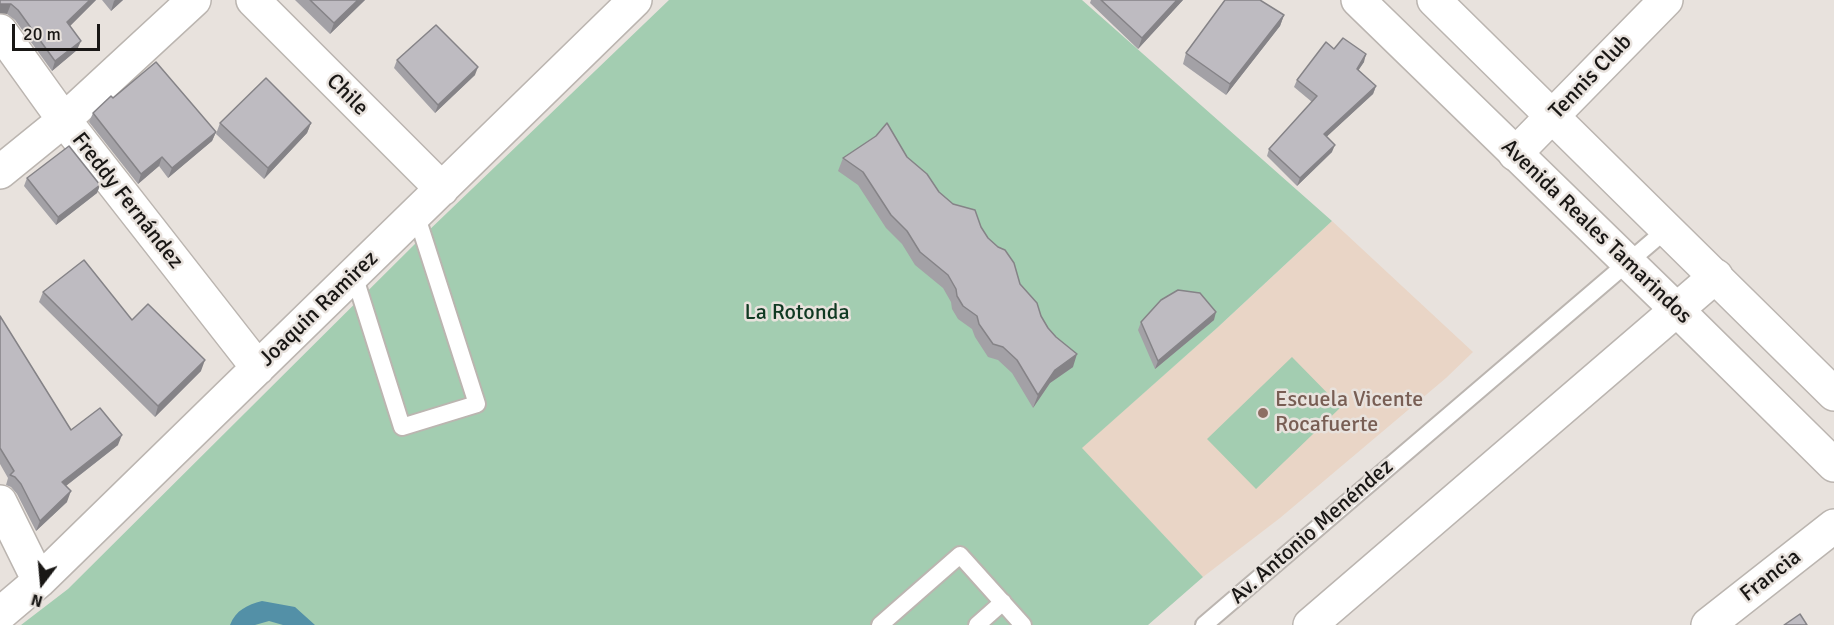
<!DOCTYPE html>
<meta charset="utf-8">
<style>
body{margin:0}
#map{position:relative;width:1834px;height:625px;overflow:hidden;background:#e8e2dd;font-family:Signika,sans-serif}
canvas{display:block}
.north{position:absolute;left:12px;top:553px;width:60px;height:60px;-webkit-text-stroke:4px #e8e2dd;paint-order:stroke;rotate:196deg;font-size:16px;font-weight:700;line-height:24px;text-align:center;color:#191715}
.north::after{content:'';display:block;margin:auto;width:21px;height:27px;background:#191715;clip-path:polygon(50% 0,100% 100%,50% 72%,0 100%)}
.scale{position:absolute;left:12px;top:24px;width:88px;height:27px;box-sizing:border-box;border:3px solid #191715;border-top:0;padding-left:8px;font-size:18px;line-height:21px;white-space:nowrap;color:#191715;-webkit-text-stroke:4px #e8e2dd;paint-order:stroke}
</style>
<div id="map">
<canvas width="1834" height="625"></canvas>
<div class="north">N</div>
<div class="scale">20 m</div>
</div>
<script>
const c = document.querySelector('canvas').getContext('2d');
c.lineJoin = 'round';
function fillPath(path, color) {
  c.fillStyle = color;
  c.fill(path, 'evenodd');
}
function stroke(path, color, width, dash) {
  c.strokeStyle = color;
  c.lineWidth = width;
  c.lineCap = dash ? 'butt' : 'round';
  c.setLineDash(dash || []);
  c.stroke(path);
}
function label(font, color, halo, rows, align = 'center') {
  c.font = font + ' Signika,sans-serif';
  c.lineWidth = 5;
  c.setLineDash([]);
  c.textBaseline = 'middle';
  c.strokeStyle = halo;
  c.fillStyle = color;
  for (const [text, x, y, turn = 0] of rows) {
    c.save();
    c.translate(x, y);
    c.rotate((+turn || 0) * Math.PI / 180);
    c.textAlign = isNaN(turn) ? turn : align;
    if (halo) c.strokeText(text, 0, 0);
    c.fillText(text, 0, 0);
    c.restore();
  }
}
fillPath(new Path2D(`
 M1332 221 1473 352 1446 378 1280 518 1203 577 1081 448 1217 328Z`), '#e9d5c6');
fillPath(new Path2D(`
 M669 0H1082L1332 221 1217 328 1082 448 1203 577 1148 625H21L68 589 424 235Z
 M1292 357 1341 407 1256 489 1207 439Z`), '#a3cdb1');
fillPath(new Path2D(`
 M262 601 295 607 315 625H283L269 621 255 625H230C236 610 247 605 262 601Z`), '#5390a7');
const service = new Path2D(`
 M354 275 402 427 477 404 416 214
 M880 625 960 555 1023 625
 M977 625 1003 602
 M1204 625 1667 229`);
const minor = new Path2D(`
 M253 0 442 189
 M0 31 64 120 258 368
 M1515 154 1666 0
 M0 172 64 120 194 0
 M0 502 39 581
 M0 614 39 581 635 0
 M1708 625 1834 526`);
const tertiary = new Path2D(`
 M1310 625 1716 276`);
const secondary = new Path2D(`
 M1358 0 1677 310 1834 465
 M1434 0 1834 394`);
stroke(service, '#bbb5b0', 20);
stroke(minor, '#bbb5b0', 36);
stroke(tertiary, '#bbb5b0', 36);
stroke(secondary, '#bbb5b0', 36);
stroke(service, '#fff', 16);
stroke(minor, '#fff', 33);
stroke(tertiary, '#fff', 33);
stroke(secondary, '#fff', 33);
fillPath(new Path2D(`
 M0 0H96L70 26 77 50 52 71 15 20 7 14Z
 M102 0H123L111 11Z
 M295 0H365L330 34Z
 M1091 0H1183L1138 49 1090 3Z
 M1284 15 1280 26 1226 95 1183 64 1186 53Z
 M1334 49 1364 62 1358 70 1376 86 1373 94 1326 137 1332 152 1297 186 1267 156 1269 149 1312 102 1294 87 1297 80Z
 M397 60 475 75 435 113 394 68Z
 M113 98 216 132 212 141 168 178 159 166 138 184 89 122 93 113Z
 M220 123H311L307 133 264 179 216 134Z
 M907 157 939 192 953 204 981 227 1041 316 1073 367 1050 383 1033 408 1012 373 998 360 988 357 975 337 972 329 958 319 952 309 951 302 943 288 915 265 902 244 886 228 858 185 838 171 843 158Z
 M27 178 100 185 97 193 56 225 24 186Z
 M43 292 132 320 201 371 155 417 39 302Z
 M0 316 71 430 118 445 66 486 67 502 36 531 17 494 11 487 6 485 8 478 0 464Z
 M1214 320 1155 369 1138 330 1141 322Z`), '#a3a1a6');
fillPath(new Path2D(`
 M90 0H96L64 32 67 22Z
 M115 0H123L111 11 114 1Z
 M358 0H365L330 34 334 23Z
 M1177 0H1183L1138 49 1142 38Z
 M0 4H11L7 14 0 13Z
 M1284 15 1280 26 1226 95 1230 84Z
 M81 41 77 50 52 71 55 61Z
 M1366 54 1364 62 1354 77 1357 69Z
 M478 67 475 75 435 113 438 105Z
 M1376 86 1373 94 1321 142 1324 134Z
 M311 123 307 133 264 179 268 168Z
 M216 132 212 141 168 178 172 168Z
 M1335 145 1332 152 1297 186 1300 178Z
 M162 157 159 166 138 184 141 174Z
 M100 185 97 193 56 225 58 217Z
 M1216 312 1214 320 1155 369 1158 361Z
 M1077 354 1073 367 1050 383 1033 408 1038 395 1055 370Z
 M205 360 201 371 155 417 158 406Z
 M122 435 118 445 58 492 62 482Z
 M71 491 67 502 36 531 40 521Z`), '#858387');
const building = new Path2D(`
 M0 0H90L67 22 81 41 55 61 18 10 11 4H0Z
 M310 0H358L334 23Z
 M1101 0H1177L1142 38Z
 M1225 0H1260L1284 15 1230 84 1186 53Z
 M436 25 478 67 438 105 397 60Z
 M1343 38 1366 54 1357 69 1376 86 1324 134 1335 145 1300 178 1269 149 1317 96 1297 80 1326 42 1334 49Z
 M156 62 216 132 172 168 162 157 141 174 93 113 111 96 113 98Z
 M266 78 311 123 268 168 220 123Z
 M887 123 907 157 927 174 939 192 953 204 975 210 981 227 988 238 998 247 1005 250 1014 263 1020 284 1037 303 1041 316 1048 328 1056 337 1077 354 1055 370 1038 395 1017 360 1003 347 993 344 979 324 977 316 963 306 957 296 956 289 948 275 920 252 907 231 891 215 863 172 843 158 876 136Z
 M69 146 100 185 58 217 27 178Z
 M84 260 132 320 148 304 205 360 158 406 43 292Z
 M1178 290 1200 293 1216 312 1158 361 1141 322 1161 300Z
 M0 316 71 430 100 408 122 435 62 482 71 491 40 521 21 484 15 477 10 475 14 471 0 448Z
 M1800 614 1807 625H1784Z`);
fillPath(building, '#bebbc1');
stroke(building, '#858387', 1.5);
for (const [x, y, r, color] of [
 [1263,413,6,"#8d6e63"]
]) {
  const dot = new Path2D();
  dot.arc(x, y, r, 0, 2 * Math.PI);
  c.fillStyle = color;
  c.fill(dot);
  stroke(dot, '#e8e2dd', 2);
}
label('22px', '#191715', '#e8e2dd', [
 ["Tennis Club",1591,77,-46],
 ["Chile",347,95,45],
 ["Freddy Fernández",127,201,52],
 ["Avenida Reales Tamarindos",1596,232,44],
 ["Joaquin Ramirez",319,309,-44],
 ["Av. Antonio Menéndez",1312,532,-41],
 ["Francia",1771,576,-38]
]);
label('22px', '#103922', '#e8e2dd', [
 ["La Rotonda",797,313]
]);
label('22px', '#785e54', '#e8e2dd', [
 ["Escuela Vicente",1275,400],
 ["Rocafuerte",1275,425]
], 'left');
</script>
